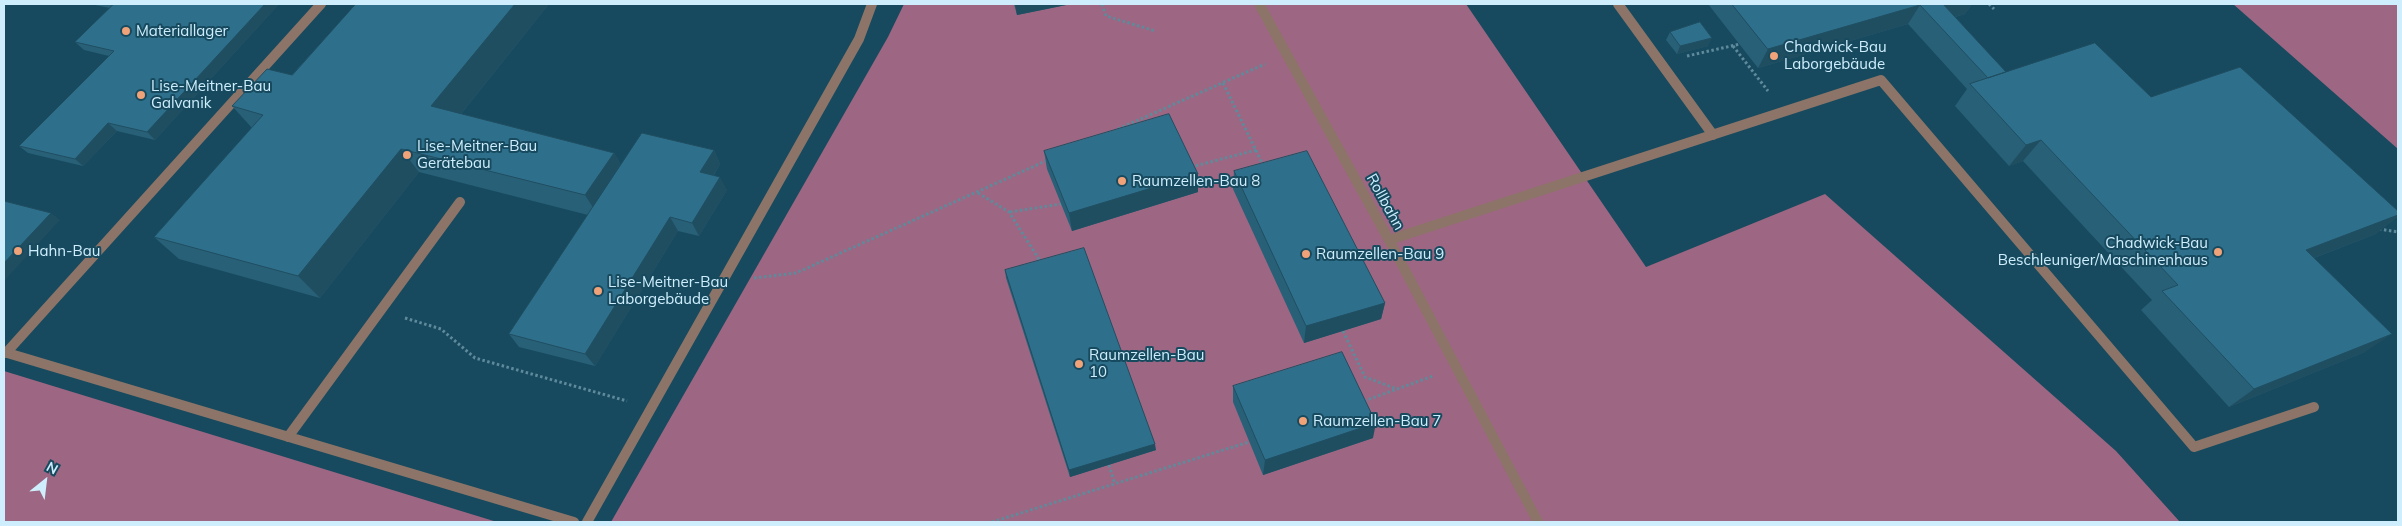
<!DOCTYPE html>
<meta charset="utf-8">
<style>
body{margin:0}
#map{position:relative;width:2402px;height:526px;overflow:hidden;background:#174a5e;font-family:Mulish,sans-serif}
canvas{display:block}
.frame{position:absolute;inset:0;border:5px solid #ceeefd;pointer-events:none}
.north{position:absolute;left:20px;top:456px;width:50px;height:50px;-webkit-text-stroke:4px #174a5e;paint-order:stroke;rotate:29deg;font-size:14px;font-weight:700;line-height:20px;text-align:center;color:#ceeefd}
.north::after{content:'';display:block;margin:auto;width:18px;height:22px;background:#ceeefd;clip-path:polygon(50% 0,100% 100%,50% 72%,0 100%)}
</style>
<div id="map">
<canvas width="2402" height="526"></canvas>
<div class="frame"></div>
<div class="north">N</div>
</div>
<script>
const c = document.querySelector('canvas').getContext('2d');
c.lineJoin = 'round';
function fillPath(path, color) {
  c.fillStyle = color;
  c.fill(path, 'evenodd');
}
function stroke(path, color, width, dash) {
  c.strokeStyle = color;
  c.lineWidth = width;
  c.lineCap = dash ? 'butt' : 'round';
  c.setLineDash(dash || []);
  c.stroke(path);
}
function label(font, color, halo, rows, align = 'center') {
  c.font = font + ' Mulish,sans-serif';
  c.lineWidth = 4;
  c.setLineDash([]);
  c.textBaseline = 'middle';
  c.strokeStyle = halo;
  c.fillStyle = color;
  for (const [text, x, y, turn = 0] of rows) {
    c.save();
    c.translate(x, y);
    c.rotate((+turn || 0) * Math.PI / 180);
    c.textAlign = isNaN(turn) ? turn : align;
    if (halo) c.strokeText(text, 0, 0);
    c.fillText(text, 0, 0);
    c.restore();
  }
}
fillPath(new Path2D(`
 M904 4H1466L1646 267 1825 194 2116 451 2180 522H611L888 37Z
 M2233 4H2398V149Z
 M4 371 497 522H4Z`), '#9d6682');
stroke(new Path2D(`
 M1102 4 1106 16 1155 31
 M1989 4 1994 9
 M1733 46 1768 91
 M1687 56 1740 44
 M1223 83 1264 167
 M1118 129 1265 64
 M1191 167 1256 150
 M978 193 1009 212 1042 264
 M1010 212 1061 204
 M2379 229 2398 232
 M754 278 796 273 1048 160
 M405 318 441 329 475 358 627 401
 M1343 331 1365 377 1397 389
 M1364 401 1433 376
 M1109 465 1115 484
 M992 522 1249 442`), '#5e8a9c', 3, [2.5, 2.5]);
stroke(new Path2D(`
 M1259 4 1389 240 1538 522
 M1618 4 1713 135
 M1389 240 1881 80 2194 447 2314 407
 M4 352 574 522
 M6 353 321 4
 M288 437 460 202
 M587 522 859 39 872 4`), '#8d7468', 10);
fillPath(new Path2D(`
 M90 4H279L155 140 117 131 83 166 28 153 19 146 109 56 84 50 75 42 110 8Z
 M356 4H549L461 114 614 153 621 165 714 150 720 164 714 175 727 190 699 236 678 231 595 366 519 347 509 334 588 215 419 172 320 298 179 259 154 237 252 128 232 106 292 75Z
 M1014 4H1071L1017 15Z
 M1708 4H1972L1965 14 1955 17 2006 72 2151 97 2376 234 2314 258 2365 352 2229 407 2141 310 2152 300 2023 161 2009 166 1955 106 1967 89 1908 24 1758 68Z
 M1670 32 1708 46 1677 54 1666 40Z
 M1044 151 1198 192 1072 231 1047 169Z
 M1234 171 1385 303 1381 319 1304 343 1233 189Z
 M1005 270 1156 450 1070 477 1006 278Z
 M1233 386 1373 438 1263 475 1233 402Z`), '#286078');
fillPath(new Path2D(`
 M265 4H279L155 140 147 132Z
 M515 4H549L448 130 431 106Z
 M1015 4H1071L1017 15Z
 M1943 4H1972L1965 14 1936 22Z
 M1920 5 1908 24 1758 68 1768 49Z
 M1712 38 1708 46 1677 54 1680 46Z
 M108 123 117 131 83 166 75 159Z
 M2041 140 2023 161 2009 166 2026 145Z
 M401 149 419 172 320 298 298 276Z
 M714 150 720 164 707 186 700 172Z
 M614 153 627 176 599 217 585 195Z
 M1198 174V192L1072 231 1069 213Z
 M720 177 727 190 699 236 692 223Z
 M51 213 60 220 4 281V263Z
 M2398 215V217L2376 234 2282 270 2306 250Z
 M670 217 678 231 595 366 585 354Z
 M1385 303 1381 319 1304 343 1306 326Z
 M2392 334 2365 352 2229 407 2254 389Z
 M1376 423 1373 438 1263 475 1265 460Z
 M1155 444 1156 450 1070 477 1069 470Z`), '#204e61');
const building = new Path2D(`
 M114 4H265L147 132 108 123 75 159 19 146 114 51 75 42Z
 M356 4H515L431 106 614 153 585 195 401 149 298 276 154 237 263 115 232 106 267 69 292 75Z
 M1732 4H1946H1943L2006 72 1988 78 1920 5 1768 49Z
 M1700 22 1712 38 1680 46 1670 32Z
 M2095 43 2151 97 2240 67 2398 211V215L2306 250 2392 334 2254 389 2162 291 2178 285 2041 140 2026 145 1970 84Z
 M1169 114 1198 174 1069 213 1044 151Z
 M642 133 714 150 700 172 720 177 692 223 670 217 585 354 509 334Z
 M1307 151 1385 303 1306 326 1234 171Z
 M4 201 51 213 4 263Z
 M1084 248 1155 444 1069 470 1005 270Z
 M1342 352 1376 423 1265 460 1233 386Z`);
fillPath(building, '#2e708b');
stroke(building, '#204e61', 1);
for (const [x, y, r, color] of [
 [126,31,5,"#f0a279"],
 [1774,56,5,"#f0a279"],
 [141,95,5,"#f0a279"],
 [407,155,5,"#f0a279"],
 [1122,181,5,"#f0a279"],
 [18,251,5,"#f0a279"],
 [2218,252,5,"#f0a279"],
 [1306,254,5,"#f0a279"],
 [598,291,5,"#f0a279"],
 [1079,364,5,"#f0a279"],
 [1303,421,5,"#f0a279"]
]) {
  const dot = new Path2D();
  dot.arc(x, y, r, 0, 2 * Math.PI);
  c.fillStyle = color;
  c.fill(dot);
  stroke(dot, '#174a5e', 2);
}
label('15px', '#ceeefd', '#174a5e', [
 ["Materiallager",136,31],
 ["Chadwick-Bau",1784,47],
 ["Laborgebäude",1784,64],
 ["Lise-Meitner-Bau",151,86],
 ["Galvanik",151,103],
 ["Lise-Meitner-Bau",417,146],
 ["Gerätebau",417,163],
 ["Raumzellen-Bau 8",1132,181],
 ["Chadwick-Bau",2208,243,"right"],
 ["Beschleuniger/Maschinenhaus",2208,260,"right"],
 ["Hahn-Bau",28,251],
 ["Raumzellen-Bau 9",1316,254],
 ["Lise-Meitner-Bau",608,282],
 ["Laborgebäude",608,299],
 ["Raumzellen-Bau",1089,355],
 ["10",1089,372],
 ["Raumzellen-Bau 7",1313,421]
], 'left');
label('15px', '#ceeefd', '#174a5e', [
 ["Rollbahn",1385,202,61]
]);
</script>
